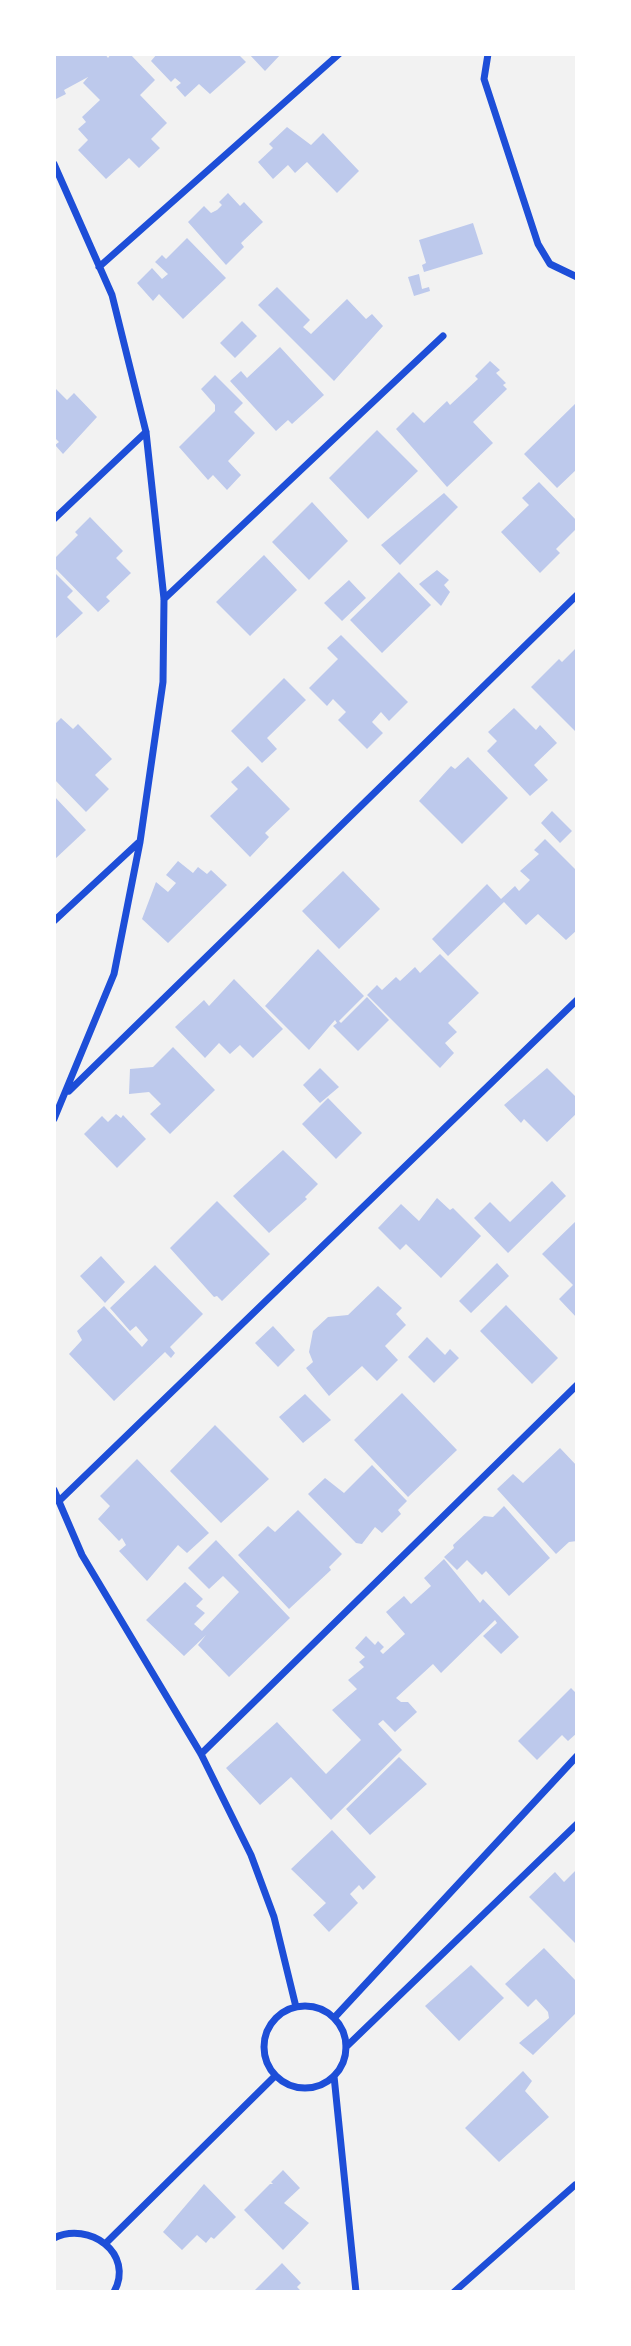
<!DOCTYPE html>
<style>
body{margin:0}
#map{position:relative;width:631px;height:2346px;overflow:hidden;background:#f2f2f2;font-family:"Libre Baskerville",serif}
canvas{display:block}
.frame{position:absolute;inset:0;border:56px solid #fff;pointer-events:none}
</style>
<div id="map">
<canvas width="631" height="2346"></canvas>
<div class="frame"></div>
</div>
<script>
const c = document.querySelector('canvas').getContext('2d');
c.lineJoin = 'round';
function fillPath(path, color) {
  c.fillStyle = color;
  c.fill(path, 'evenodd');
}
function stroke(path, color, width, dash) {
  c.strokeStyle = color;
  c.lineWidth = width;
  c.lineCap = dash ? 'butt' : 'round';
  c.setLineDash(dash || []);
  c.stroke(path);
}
fillPath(new Path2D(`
 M54 54H105L108 58 111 54H130L155 80 140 95 167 123 151 139 160 148 139 168 129 158 106 179 78 150 88 140 78 129 86 122 82 117 100 100 83 83 88 77 64 90 66 94 54 100Z
 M157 54H238L246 62 210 94 199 84 185 97 176 87 181 83 175 78 171 82 151 61Z
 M249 54H281L265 71Z
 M287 127 311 145 323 133 359 171 337 193 307 162 295 173 288 165 273 179 258 162 273 148 269 144Z
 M228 193 240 206 244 202 263 222 241 243 244 247 226 265 188 222 204 206 211 213 217 210 222 205 219 202Z
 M473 223 483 254 424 272 422 265 426 263 419 240Z
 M187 238 226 278 183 319 159 294 153 301 137 283 152 268 162 279 168 274 155 262 162 255 166 259Z
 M419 274 422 289 429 287 430 291 414 296 408 277Z
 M277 287 310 320 303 327 311 334 347 299 366 319 372 314 383 326 334 381 258 305Z
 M242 321 257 336 235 358 220 343Z
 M280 347 324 395 292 424 288 420 276 431 230 381 241 371 247 378Z
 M490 361 500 370 496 373 506 383 503 385 507 389 473 422 493 443 447 487 396 429 413 412 424 423 447 401 450 405 478 379 475 376Z
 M215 375 243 403 234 412 255 433 228 461 241 475 227 490 213 475 208 480 179 447 215 411V405L201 389Z
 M54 387 67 400 74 393 97 417 63 454 55 445 59 442 54 437Z
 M577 402V469L557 488 524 454Z
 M377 430 418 471 368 519 329 478Z
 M539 482 577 521V528L556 549 560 553 540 573 501 532 529 505 522 498Z
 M444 493 458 507 400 565 381 545Z
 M312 502 348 541 309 580 272 542Z
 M90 517 123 551 116 558 131 573 106 597 110 601 98 612 54 567V559L78 535 75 532Z
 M264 555 297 590 250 636 216 602Z
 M437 570 449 580 444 585 450 592 441 606 419 584Z
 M54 572 73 591 67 597 83 613 54 640Z
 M399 572 431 605 382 653 350 620Z
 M349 580 366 598 342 621 324 603Z
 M341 635 408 702 389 721 381 712 372 722 383 733 367 749 338 720 346 712 333 699 327 706 309 688 338 659 327 648Z
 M577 647V733L531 687 559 659 562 662Z
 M284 678 306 700 267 738 277 749 262 763 231 731Z
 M514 708 536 730 540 725 557 743 534 765 548 780 530 796 487 751 497 741 488 732Z
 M61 718 73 729 78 724 112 759 95 775 109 789 86 812 54 779V725Z
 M468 757 508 798 462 844 419 801 451 766 455 769Z
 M248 766 290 809 265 833 269 837 250 857 210 816 238 789 231 782Z
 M54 796 86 830 54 860Z
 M552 811 572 831 560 843 541 823Z
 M545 839 577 871V930L566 940 538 914 526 925 504 902 448 956 432 939 487 884 501 899 515 886 519 891 530 880 520 871 539 854 534 850Z
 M178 861 193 873 198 867 207 874 211 870 227 885 168 943 142 919 156 882 168 892 176 883 166 875Z
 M343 871 380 909 339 949 302 911Z
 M318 949 364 996 339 1021 341 1023 367 997 389 1020 358 1051 333 1026 337 1023 335 1020 309 1050 265 1006Z
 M440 954 479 993 448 1023 457 1032 445 1043 454 1053 440 1068 367 995 377 985 382 990 396 977 400 981 415 967 420 973Z
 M234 979 283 1029 253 1058 240 1045 230 1054 219 1043 205 1058 175 1027 204 1000 209 1006Z
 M173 1047 215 1090 170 1134 150 1114 161 1104 149 1092 129 1094 130 1069 153 1067Z
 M320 1068 339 1087 320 1103 303 1085Z
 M547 1068 577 1098V1113L547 1142 524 1119 521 1123 504 1105Z
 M328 1098 362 1133 336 1159 302 1124Z
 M116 1114 121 1118 123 1115 146 1139 117 1168 84 1134 102 1116 108 1122Z
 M283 1150 318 1184 305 1197 307 1199 269 1233 233 1196Z
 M552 1181 566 1196 508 1253 474 1218 490 1202 510 1222Z
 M437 1198 450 1210 453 1208 481 1236 441 1278 406 1244 400 1250 378 1228 401 1204 419 1221Z
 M217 1201 270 1254 222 1301 217 1296 214 1297 170 1248Z
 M577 1220V1318L559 1299 573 1285 542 1254Z
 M101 1256 125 1282 105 1303 80 1276Z
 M497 1263 509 1276 471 1313 459 1301Z
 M155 1265 203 1314 170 1347 175 1353 171 1358 165 1352 114 1401 69 1354 82 1340 77 1331 104 1306 142 1347 148 1340 136 1326 130 1331 110 1308Z
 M378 1286 402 1308 396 1314 406 1325 385 1346 398 1360 377 1381 362 1366 329 1396 306 1368 313 1362 309 1352 313 1331 328 1317 348 1315Z
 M506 1305 558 1358 532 1384 480 1331Z
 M273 1326 295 1350 278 1367 255 1343Z
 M427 1337 445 1355 450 1349 459 1358 434 1383 408 1357Z
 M402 1393 457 1450 408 1497 354 1440Z
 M305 1394 331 1420 303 1443 279 1417Z
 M215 1425 269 1479 221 1523 170 1471Z
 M560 1448 577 1466V1541L569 1542 556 1554 497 1489 513 1474 523 1483Z
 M137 1459 209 1533 187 1553 178 1545 147 1581 119 1551 126 1545 122 1538 119 1541 98 1519 110 1506 100 1496Z
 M372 1465 407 1501 398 1510 401 1514 382 1533 375 1527 362 1544 356 1543 308 1494 325 1478 344 1493Z
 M504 1506 550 1558 509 1596 486 1571 482 1575 467 1560 457 1570 444 1557 454 1548 453 1545 484 1516 493 1517Z
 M298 1510 342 1554 329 1567 331 1570 289 1609 238 1555 268 1526 275 1532Z
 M216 1540 290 1618 229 1677 198 1645 206 1635 184 1656 146 1620 185 1582 203 1599 196 1606 205 1613 194 1624 202 1631 239 1592 223 1576 209 1589 188 1568Z
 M444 1559 480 1603 483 1599 519 1637 501 1654 483 1636 497 1623 495 1620 441 1673 433 1664 396 1698 401 1702H408L417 1712 395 1732 383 1720 378 1724 402 1750 331 1820 291 1777 260 1805 226 1768 277 1722 326 1774 361 1740 332 1710 357 1689 348 1680 364 1667 359 1662 365 1657 355 1648 366 1636 375 1645 378 1641 384 1647 380 1651 383 1654 405 1634 386 1612 404 1596 411 1604 431 1586 424 1578Z
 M571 1688 577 1694V1733L568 1741 562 1735 537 1760 518 1741Z
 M399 1757 427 1784 370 1835 346 1809Z
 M332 1830 376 1877 363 1890 359 1885 350 1894 358 1903 329 1932 313 1915 326 1903 291 1869Z
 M577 1869V1945L529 1897 555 1872 564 1882Z
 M544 1948 577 1982V2012L533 2055 519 2043 549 2018 548 2012 536 1999 528 2007 505 1984Z
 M471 1965 504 1998 459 2041 425 2006Z
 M523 2071 532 2081 525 2091 549 2117 499 2162 465 2128Z
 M283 2170 300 2188 284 2203 309 2223 283 2250 244 2210 270 2184H273L271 2182Z
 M204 2184 236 2217 214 2239 211 2237 206 2243 197 2235 182 2250 163 2232Z
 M282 2263 301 2283 297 2287 302 2292H253Z`), '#bdc9ec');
stroke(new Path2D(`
 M488 54 484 79 538 244 550 264 577 277
 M54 164 112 295 146 432 164 599 163 682 140 842 114 974 54 1119
 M99 267 339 54
 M54 519 146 432
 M164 599 443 336
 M54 921 138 843
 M69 1091 577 595
 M54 1490 82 1555 201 1754 251 1855 274 1917 296 2007
 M59 1501 577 1000
 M201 1754 577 1385
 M264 2047a41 41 0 1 1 82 0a41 41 0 1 1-82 0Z
 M334 2018 577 1756
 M346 2047 577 1824
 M334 2076 356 2292
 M54 2238C89 2221 135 2253 114 2292
 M106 2243 275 2076
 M454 2292 575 2185`), '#1d4ed8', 7);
</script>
